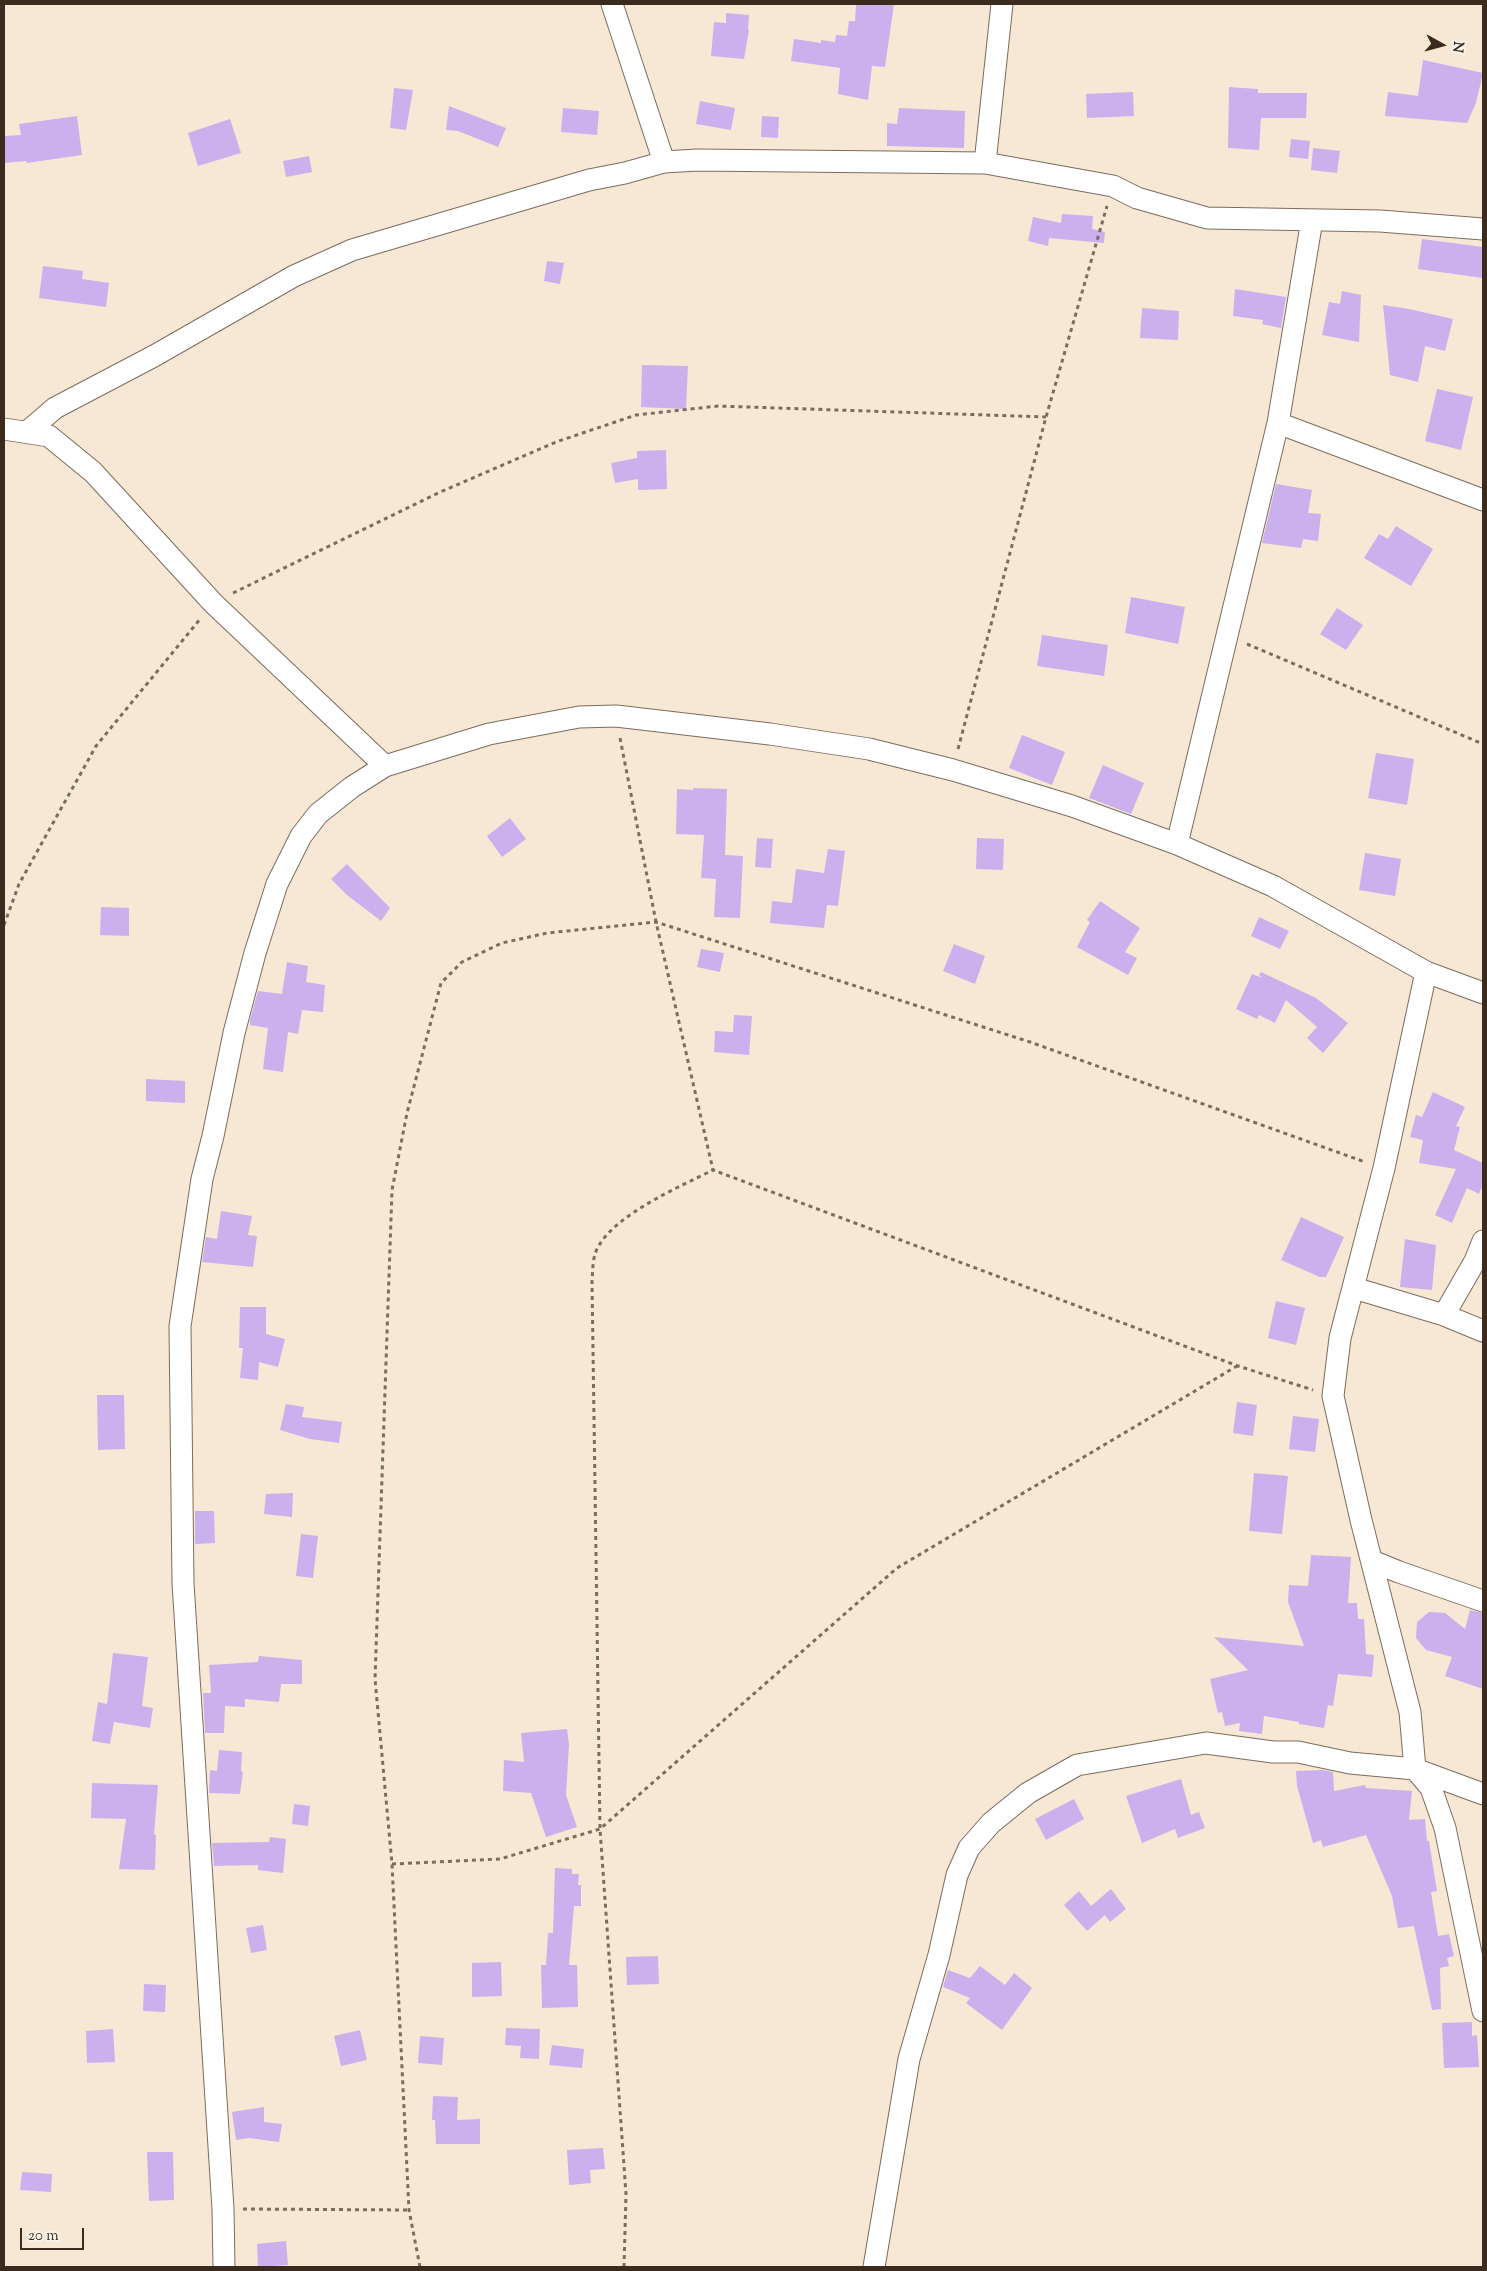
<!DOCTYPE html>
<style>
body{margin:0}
#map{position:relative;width:1487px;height:2271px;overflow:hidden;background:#f6e8d5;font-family:"Sorts Mill Goudy",serif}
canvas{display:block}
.frame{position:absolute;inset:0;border:5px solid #3b2a1e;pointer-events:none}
.north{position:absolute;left:1417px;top:20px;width:50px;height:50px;-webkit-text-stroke:4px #f7f3e8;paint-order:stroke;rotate:97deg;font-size:14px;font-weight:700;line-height:20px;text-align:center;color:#3b2a1e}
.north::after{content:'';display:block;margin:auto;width:18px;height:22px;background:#3b2a1e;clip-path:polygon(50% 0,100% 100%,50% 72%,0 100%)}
.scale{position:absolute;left:20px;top:2228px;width:64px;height:22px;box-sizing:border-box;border:2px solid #3b2a1e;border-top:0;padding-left:6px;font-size:15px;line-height:18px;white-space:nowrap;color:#3b2a1e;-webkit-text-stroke:4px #f7f3e8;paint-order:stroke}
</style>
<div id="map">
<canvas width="1487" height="2271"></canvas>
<div class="frame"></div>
<div class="north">N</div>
<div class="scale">20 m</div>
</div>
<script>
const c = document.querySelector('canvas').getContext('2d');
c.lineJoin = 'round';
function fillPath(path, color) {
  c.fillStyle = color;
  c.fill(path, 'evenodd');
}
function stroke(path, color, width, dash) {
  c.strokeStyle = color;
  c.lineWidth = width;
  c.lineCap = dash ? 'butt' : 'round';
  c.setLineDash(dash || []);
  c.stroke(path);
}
fillPath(new Path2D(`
 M856 4H894L885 67 872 66 868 100 838 94 840 68 791 61 794 39 821 43V40L835 42 836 35 847 36 849 21H855Z
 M726 13 749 15 748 30H749L744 59 711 56 714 22 726 23Z
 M1423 60 1483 73 1476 103 1467 123 1385 116 1388 92 1418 96Z
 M1229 87 1258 89V93H1307L1306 118H1261L1259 150 1228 148Z
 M394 88 413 90 406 130 390 128Z
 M1133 92 1134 116 1087 118 1086 94Z
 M700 101 735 108 731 130 696 124Z
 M449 106 506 128 498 147 458 131 446 130Z
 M563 108 599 111 597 135 561 132Z
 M899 108 965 111 964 148 887 146V123L897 124Z
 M77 116 82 155 27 163 26 161 4 163V136L21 135 19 124Z
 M762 116 779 117 778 138 761 137Z
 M230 119 241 153 198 166 188 133Z
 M1291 139 1310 141 1308 159 1289 157Z
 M1313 148 1340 151 1337 173 1311 170Z
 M309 156 312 172 286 177 283 161Z
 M1062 214 1093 216 1092 229 1105 232 1104 243 1049 238 1048 246 1028 241 1033 217 1061 223Z
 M1422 239 1483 247V278L1418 269Z
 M547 261 564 263 560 284 544 281Z
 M43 266 83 271 82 279 109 283 106 307 39 298Z
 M1235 289 1286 297 1281 328 1262 324 1263 320 1233 316Z
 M1342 291 1361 295 1359 342 1322 335 1329 302 1340 304Z
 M1383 305 1409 309 1453 319 1445 351 1425 346 1418 382 1390 375Z
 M1142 308 1179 311 1178 340 1140 338Z
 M642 365 688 366 686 409 641 407Z
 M1437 389 1473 397 1461 450 1425 441Z
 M666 450 667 489 638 490V479L615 483 611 463 637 458V451Z
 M1276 484 1312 490 1308 513 1321 514 1318 541 1303 539 1301 548 1262 543Z
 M1396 526 1433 549 1411 586 1364 558 1379 534 1388 539Z
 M1131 597 1185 607 1178 644 1125 633Z
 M1337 608 1363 625 1346 650 1320 634Z
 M1042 635 1108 645 1104 676 1037 666Z
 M1022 735 1065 752 1052 785 1009 768Z
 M1376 753 1414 759 1407 805 1368 798Z
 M1103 765 1144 783 1131 814 1089 798Z
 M693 788 727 789 725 855 743 856 740 918 714 917 716 879 701 878 704 835 676 834 677 789 693 790Z
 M510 818 526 839 502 857 487 836Z
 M757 838 773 839 771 868 755 867Z
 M977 838 1004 839 1003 870 976 869Z
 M828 849 845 851 838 906 827 905 824 928 770 923 772 901 792 903 796 869 824 873Z
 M1365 853 1401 859 1395 896 1359 890Z
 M347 864 390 908 381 921 347 895 331 879Z
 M1100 901 1140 928 1125 952 1137 958 1128 975 1077 947 1090 922 1087 920Z
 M101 907 129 908V936L100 935Z
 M1259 917 1289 931 1280 949 1251 936Z
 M954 944 985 956 975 984 943 971Z
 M701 949 724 953 720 972 697 967Z
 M287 962 308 966 306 982 325 985 323 1012 302 1010 298 1034 288 1032 283 1072 263 1069 268 1028 250 1025V1020L258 991 282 994Z
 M1261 972 1316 998 1348 1023 1323 1053 1307 1038 1317 1027 1286 1000 1275 1023 1259 1015 1257 1019 1236 1009 1252 974 1262 978 1259 975Z
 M734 1015 752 1016 749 1055 714 1052 715 1031 733 1032Z
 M146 1079 185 1081V1103L146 1101Z
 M1433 1092 1465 1107 1456 1126 1460 1127 1454 1150 1483 1163V1184L1479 1194 1467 1188 1452 1223 1435 1215 1456 1169 1419 1163 1423 1140 1410 1137 1416 1115 1422 1117Z
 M221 1211 252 1216 248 1235 257 1236 253 1267 202 1262 206 1237 217 1239Z
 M1301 1217 1344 1237 1326 1277H1320L1281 1260Z
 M1405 1239 1436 1245 1432 1290 1400 1287Z
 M1276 1301 1305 1308 1296 1345 1268 1338Z
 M240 1307H266V1334L285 1339 278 1367 259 1362 258 1380 240 1378 243 1348H239Z
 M97 1395H124L125 1449 98 1450Z
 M1237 1402 1257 1405 1253 1436 1233 1433Z
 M286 1404 304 1407 302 1417 342 1422 339 1443 310 1439 280 1430Z
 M1293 1416 1319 1419 1315 1452 1289 1449Z
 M1254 1473 1288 1476 1282 1534 1249 1531Z
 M293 1493 292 1517 264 1514 266 1494Z
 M195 1511H214L215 1543 195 1544Z
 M301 1534 318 1536 313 1578 296 1576Z
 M1311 1555 1351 1557 1348 1603H1357L1358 1619H1364L1366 1654 1374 1655 1372 1677 1338 1674 1333 1706 1328 1705 1324 1728 1299 1724V1722L1264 1716 1262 1734 1239 1731 1240 1723 1225 1726 1222 1712 1218 1713 1210 1679 1248 1670 1214 1637 1304 1646 1288 1602 1289 1585 1308 1586Z
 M1470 1610 1483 1613V1689L1445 1676 1452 1657 1426 1650 1416 1638 1417 1622 1429 1612 1445 1613 1465 1629Z
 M113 1653 148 1657 142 1706 153 1708 150 1728 114 1722 110 1744 92 1741 98 1702 107 1704Z
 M259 1656 302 1660V1684H281L279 1702 245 1699V1707L225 1706 224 1733H205L203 1693H211L209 1665 258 1662Z
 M567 1729 569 1745 566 1795 577 1827 546 1837 531 1793 503 1791 504 1760 524 1762 521 1733Z
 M219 1750 242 1752 241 1771 243 1772 240 1794 209 1793 210 1770 217 1771Z
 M1322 1770 1333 1772 1334 1791 1365 1785 1366 1788 1412 1791 1409 1820 1425 1819 1427 1841H1429L1437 1891 1431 1892 1438 1936 1449 1934 1454 1956 1447 1958 1449 1966 1440 1968 1441 2009 1432 2010 1414 1926 1398 1928 1392 1896 1366 1835 1323 1847 1321 1840 1313 1843 1297 1786 1296 1771Z
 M1181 1779 1191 1815 1199 1812 1205 1828 1178 1838 1175 1829 1142 1843 1126 1796Z
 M92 1783 158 1785 154 1835H156L155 1870 119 1869 126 1819 91 1818Z
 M1074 1799 1084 1819 1046 1840 1035 1819Z
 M294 1804 310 1806 308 1826 292 1824Z
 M270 1837 286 1839 283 1873 258 1870V1865L214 1866 212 1843 269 1842Z
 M555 1868 572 1869V1874H579L578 1885H581V1906H574L569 1965H577L578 2007 542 2008 541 1965H546L548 1933H553Z
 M1111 1889 1126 1909 1110 1922 1105 1915 1087 1931 1064 1905 1079 1891 1091 1906Z
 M263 1925 267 1950 251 1953 246 1928Z
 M658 1956 659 1984 627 1985 626 1957Z
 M501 1962 502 1996 472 1997V1963Z
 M980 1966 1005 1985 1014 1973 1032 1988 1002 2030 966 2003 970 1998 943 1987 948 1970 970 1978Z
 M144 1984 166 1985 165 2012 143 2011Z
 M1472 2022V2036L1477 2035 1479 2067 1444 2068 1442 2023Z
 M506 2028 540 2029 539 2059 520 2058 521 2046 505 2045Z
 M113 2029 115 2062 87 2063 86 2031Z
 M360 2030 367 2060 341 2066 334 2036Z
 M420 2036 444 2038 442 2065 418 2063Z
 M552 2045 584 2049 582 2068 549 2065Z
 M433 2096 458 2097 457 2120 480 2119V2144H436L435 2120H432Z
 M264 2107V2122L282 2124 279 2142 249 2138 236 2140 232 2112Z
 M603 2148 605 2169 590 2170 591 2183 569 2185 567 2150Z
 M147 2152H173L174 2200 149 2201Z
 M22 2172 52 2174 51 2192 20 2190Z
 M286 2241 288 2265 258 2267 257 2244Z`), '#cab1ed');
const street = new Path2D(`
 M612 4 664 162
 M985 163 1002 4
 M1278 423 1483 500
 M4 429 49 436 93 472 213 603 385 766
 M27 432 55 408 154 356 294 276 352 250 589 180 625 173 664 162 697 160 985 163 1113 186 1137 198 1207 218 1380 221 1483 229
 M1177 844 1278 423 1312 220
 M1426 972 1384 1168 1340 1338 1333 1396 1361 1520 1410 1712 1415 1769 1431 1788 1445 1828 1483 2011
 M1354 1288 1444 1315 1483 1331
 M1444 1315 1475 1261 1483 1241
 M1372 1561 1399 1572 1483 1601
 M224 2267 223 2209 183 1583 180 1326 202 1179 213 1136 234 1033 255 953 277 884 301 836 318 814 352 787 385 766 489 734 579 717 616 716 770 734 869 749 953 770 1072 806 1177 844 1273 886 1426 972 1483 993
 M874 2267 909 2059 939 1955 957 1875 969 1848 991 1823 1028 1793 1077 1765 1206 1743 1273 1752H1298L1350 1763 1415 1769 1483 1794`);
stroke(street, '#7c6c5e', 23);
stroke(new Path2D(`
 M233 593 438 493 556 442 636 415 718 406 1046 417
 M1247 644 1483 744
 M620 738 656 922 713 1170
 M958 749 1046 417 1107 206
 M4 925 19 884 96 746 201 618
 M392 1864 500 1859 600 1829 897 1568 1237 1366
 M243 2209 409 2210
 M420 2267 409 2210 392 1864 375 1679 392 1190 407 1113 441 983 462 962 502 943 547 933 656 922 1030 1042 1365 1162
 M624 2267 626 2194 600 1829 592 1281C593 1270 592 1258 598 1247 616 1214 679 1187 713 1170L1238 1366 1313 1390`), '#7c6c5e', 3, [4, 4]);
stroke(street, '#fff', 21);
</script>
